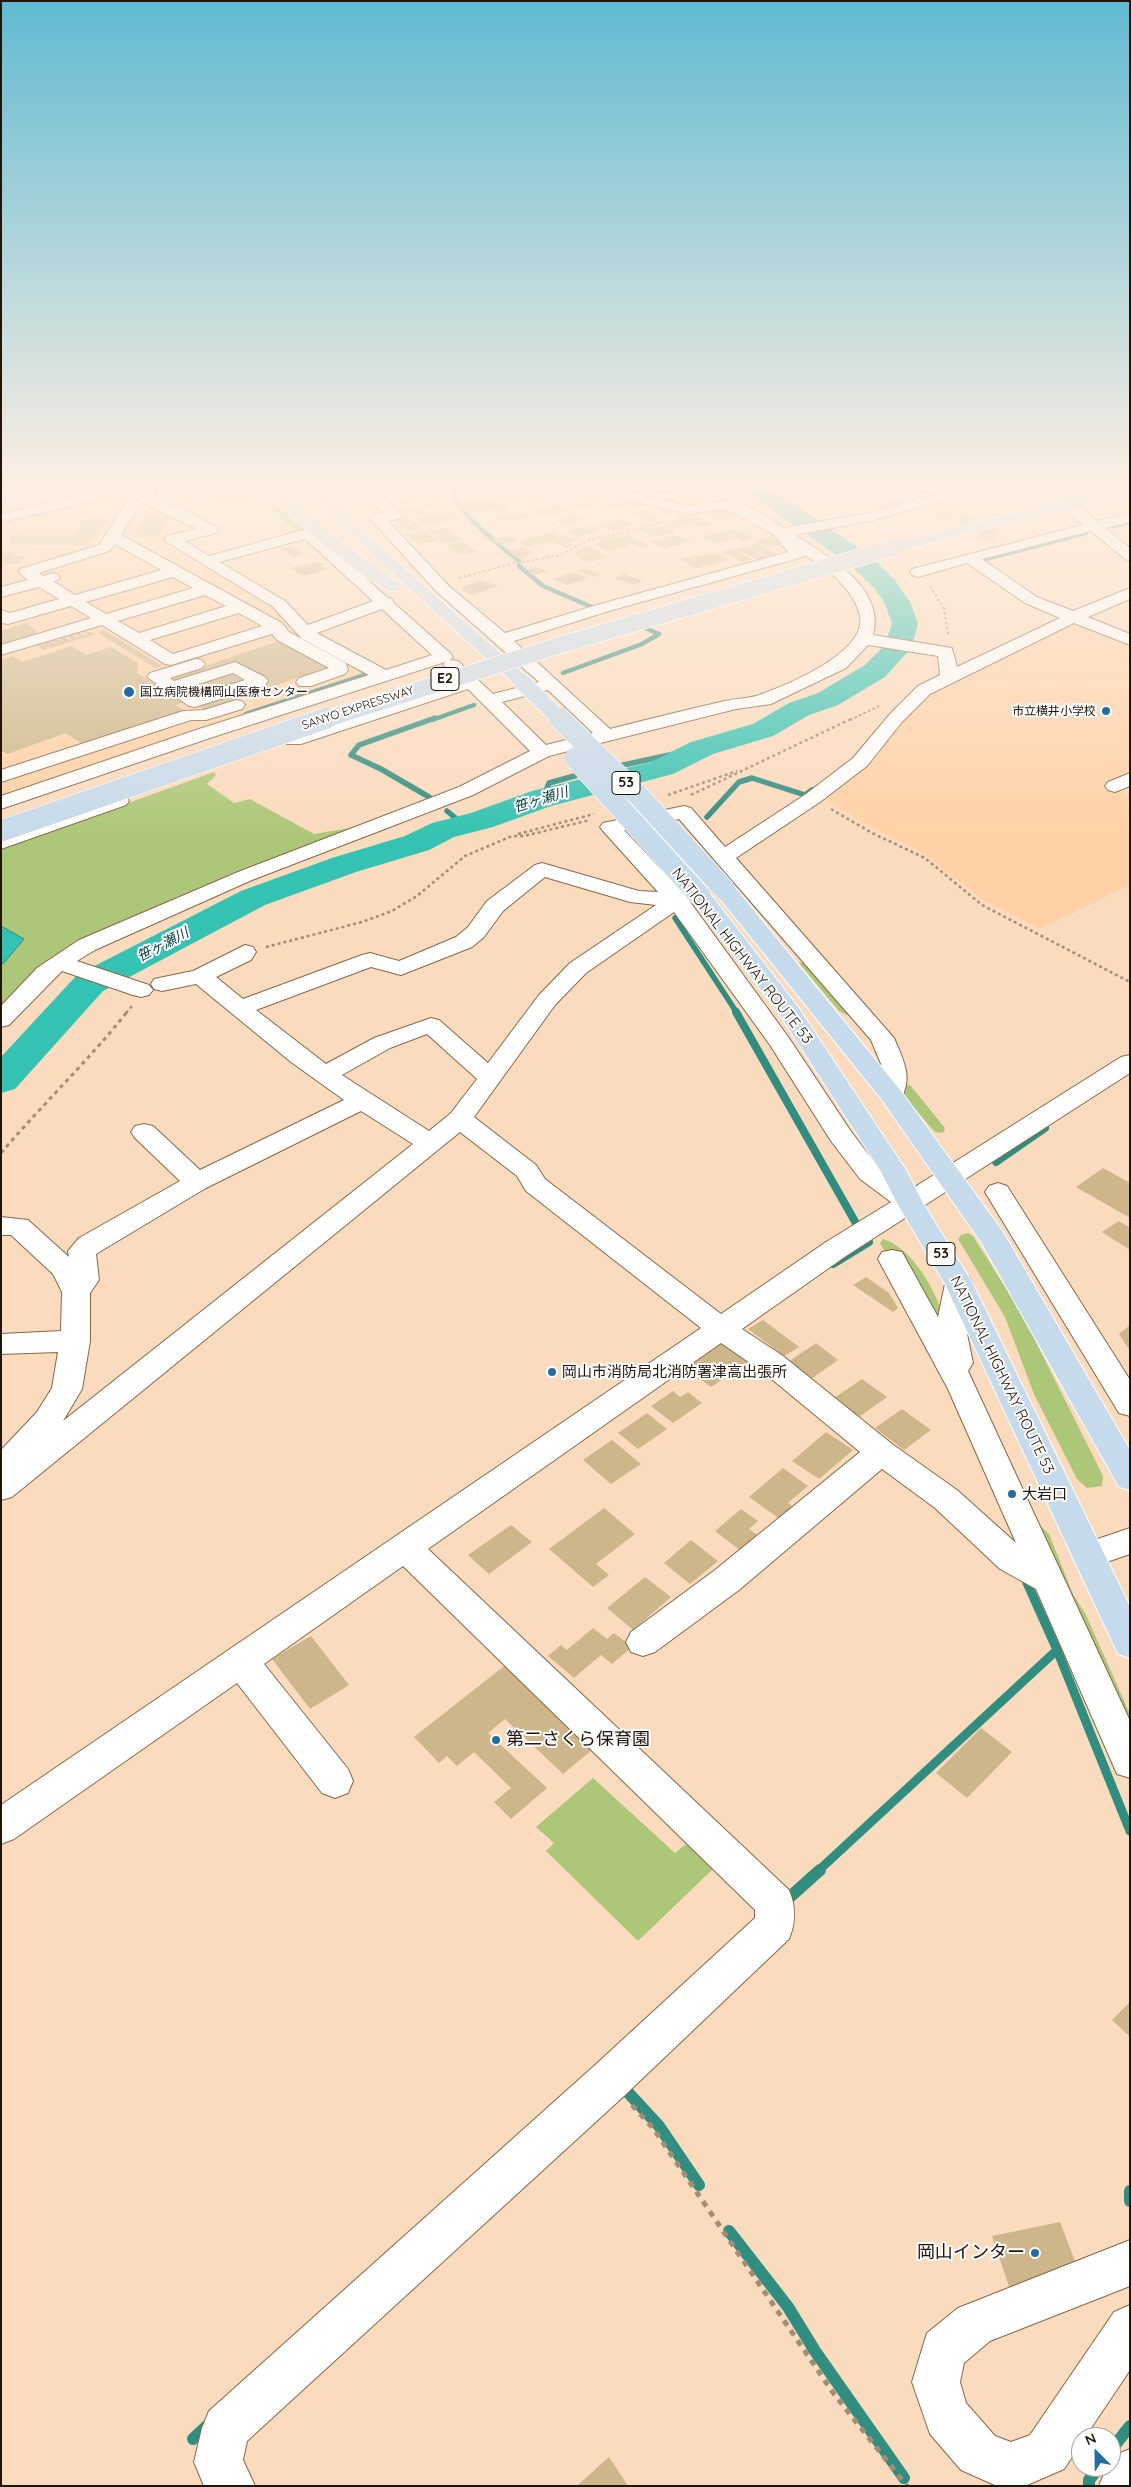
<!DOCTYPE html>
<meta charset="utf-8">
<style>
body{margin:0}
#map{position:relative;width:1131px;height:2487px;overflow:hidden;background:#fbdbbe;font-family:Quicksand,sans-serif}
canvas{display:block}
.frame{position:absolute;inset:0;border:2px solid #221407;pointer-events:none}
.north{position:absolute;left:1071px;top:2427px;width:50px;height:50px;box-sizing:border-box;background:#fff;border:1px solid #a7a19c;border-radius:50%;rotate:337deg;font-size:14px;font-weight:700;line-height:20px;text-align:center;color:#221407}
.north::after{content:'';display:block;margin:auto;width:18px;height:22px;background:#236da0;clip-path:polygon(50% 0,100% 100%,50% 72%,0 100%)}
</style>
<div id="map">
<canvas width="1131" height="2487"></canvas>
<div class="frame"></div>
<div class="north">N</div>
</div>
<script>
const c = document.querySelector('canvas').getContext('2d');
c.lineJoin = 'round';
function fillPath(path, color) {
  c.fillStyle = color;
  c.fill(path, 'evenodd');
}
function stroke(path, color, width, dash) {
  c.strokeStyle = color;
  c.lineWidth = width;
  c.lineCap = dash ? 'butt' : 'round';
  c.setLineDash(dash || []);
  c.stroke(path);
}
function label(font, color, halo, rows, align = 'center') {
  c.font = font + ' Quicksand,"Noto Sans JP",sans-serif';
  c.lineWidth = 4;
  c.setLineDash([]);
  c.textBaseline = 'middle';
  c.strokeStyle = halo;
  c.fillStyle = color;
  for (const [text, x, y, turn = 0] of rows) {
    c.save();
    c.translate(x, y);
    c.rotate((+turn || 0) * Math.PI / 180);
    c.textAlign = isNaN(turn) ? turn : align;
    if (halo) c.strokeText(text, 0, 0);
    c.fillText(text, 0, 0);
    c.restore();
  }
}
fillPath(new Path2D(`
 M130 491 203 528 167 538 277 607 370 673V676L1 800V521Z
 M1075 620 1130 642V776L1122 777 1105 784 1130 796V885L1040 929 983 900 920 851 877 830 829 802 825 797 865 764 872 762 881 750 878 746 923 695Z`), '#ffd1a6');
fillPath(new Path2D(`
 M270 506C283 505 297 520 306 528 293 537 279 515 270 506Z
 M214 772 216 775 207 784 234 803 250 799 314 834 374 824 76 947 1 1010V849Z
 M811 960 863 1023 839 1011 799 963Z
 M910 1085 945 1128 944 1132 939 1133 934 1131 905 1097 903 1086Z
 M968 1233 973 1236 1021 1312 1103 1476 1102 1486 1087 1488 1077 1479 1034 1394 1005 1317 958 1239 961 1235Z
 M883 1239C910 1247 931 1283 941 1309 944 1317 944 1327 946 1336L887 1255 880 1243Z
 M1035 1521 1049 1534 1073 1594 1086 1615 1130 1714V1745Z
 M593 1778 675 1853 686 1844 713 1869 638 1941 546 1851 554 1843 536 1827Z`), '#acc777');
const water = new Path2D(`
 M1 926 24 939 3 964 1 963Z`);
fillPath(water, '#34c2b2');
stroke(water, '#2f8e7f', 1);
stroke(new Path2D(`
 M454 490C451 508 504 549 519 561
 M154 496 157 490
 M1113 526 1130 522
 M974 562 1086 533
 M519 566 543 586 592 607
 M563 673 642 644 659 634 645 628
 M246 714 368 674 360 669
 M432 720 474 705`), '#2f8e7f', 4.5);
stroke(new Path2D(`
 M614 767 702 748
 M429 797 381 769 351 755 359 745 435 718
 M543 798 549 783 585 773
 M447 811 464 825
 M707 817 739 782 752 778 805 795 812 790
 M675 918 737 1013`), '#2f8e7f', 5.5);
stroke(new Path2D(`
 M736 1012 857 1225
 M996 1162 1045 1128
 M833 1264 869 1242`), '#2f8e7f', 8);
stroke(new Path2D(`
 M1027 1583 1057 1650 1130 1831
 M818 1871 1057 1650`), '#2f8e7f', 9);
stroke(new Path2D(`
 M791 1896 820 1870
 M623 2087 659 2126 699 2185
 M1130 2191V2201
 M729 2231 788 2307 815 2351 904 2478
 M193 2439 208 2425
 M1111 2450 1130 2426
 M1089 2486V2480L1099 2467`), '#2f8e7f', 12);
fillPath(new Path2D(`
 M748 490H774L870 556 894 579 910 602 918 623 912 647 885 677 838 705 809 715 773 736 713 754 673 774 551 806 493 827 454 837 429 850 356 872 265 905 103 991 15 1089 1 1093V1057L77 975 241 891 332 858 405 836 432 823 471 813 532 791 651 762 691 742 753 724 789 703 818 693 865 665 885 645 892 623 884 602 875 589 852 566 751 495Z`), '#34c2b2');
fillPath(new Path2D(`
 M180 490H194L205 496 184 501 168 493Z
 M235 490H242L248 499 224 504 209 496Z
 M521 490H528L546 501 533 503 526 499 529 498 527 497 504 502 495 496Z
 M597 490 616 496 590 502 577 496Z
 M635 490H675L670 495 645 492 648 491 639 494 630 492Z
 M678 490H694L708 495 704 497 706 498 689 502 675 497 686 493Z
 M917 490H935L940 492 924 496 912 493Z
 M433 492 442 501H439L446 507 427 510 421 505 434 503 429 498 421 499 415 495Z
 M723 495 734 502H719L711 497Z
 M415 497 420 501 400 504 395 500Z
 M670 497 685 502 679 504 663 500Z
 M495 498 512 510 499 513 494 510 499 509 493 508 487 512 468 513 457 505 477 499Z
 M634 498 647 504 632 507 620 501Z
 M897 500 907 504 885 510 875 506Z
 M618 502 626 507 615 510 603 506Z
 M576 503 593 505 588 510 571 507Z
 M418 505 428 514 418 515 414 512 404 513 399 508Z
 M553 505H559L571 510 543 518 530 512Z
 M660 505 679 510 669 515 653 508Z
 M725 507 742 514 720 521 703 514Z
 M645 510 652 513 640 516 633 513Z
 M452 512 459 518 448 520 441 514Z
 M522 513 531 517 520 520 512 515Z
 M689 513 699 517 701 518 696 521 703 520 712 523 702 527 690 524 680 528 668 523 675 520 674 518Z
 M439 514 448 522 425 525 416 519Z
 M509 514 518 520 502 522 494 518Z
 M652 514 662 518 650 522 640 518Z
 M575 515 588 519 564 525 555 520Z
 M85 517 108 519 88 545 9 544 13 539H9L11 535 73 536Z
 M144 517H169L170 518 160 535 143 537 144 535 133 534Z
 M410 517 415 522 403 525 392 519Z
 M620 519 636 524 614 532 598 525Z
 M418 524 424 530 409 532 406 530 408 528 401 529 398 526Z
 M591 525 599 530 593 531 597 533 575 537 566 531Z
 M668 525 676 529 671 530 676 532 655 537 641 531Z
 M445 527 461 540 444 543 428 531Z
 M733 529 754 538 744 542 737 537 717 543 701 537Z
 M424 530 438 541 418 544 405 535Z
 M554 532 558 535 563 534 575 541 570 542 573 546 564 548 554 542 527 547 518 541Z
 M628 535 651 546 643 548 632 544 626 545 629 547 606 551 594 544 602 542 598 540 614 536 618 538Z
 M675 535 691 542 664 548 649 542Z
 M509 536 517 541 500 545 492 539Z
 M770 537 784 544 769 548 755 541Z
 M463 541 477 552 460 555 447 545Z
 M757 543 777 554 767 556 747 546Z
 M590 545 600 551 579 556 574 553Z
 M290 546 304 554 293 557 280 549Z
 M745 546 766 557 756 559 735 549Z
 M524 547 533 553 524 556 528 558 520 559 508 551Z
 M733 549 743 554 752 559 742 562 722 552Z
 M598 552 609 557 588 562 578 557Z
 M8 553H14L12 556H25L18 564H1V555L6 556Z
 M710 554H720L730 559 708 566 699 562 705 566 696 568 680 559 689 557 696 561 697 560 691 557Z
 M318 562 324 565 320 566 323 567 331 568 305 576 290 568Z
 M538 567 548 572 531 575 527 569Z
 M587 569 601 575 593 577 579 571Z
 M574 572 588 578 567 585 553 579Z
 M624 574 643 581 633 585 614 578Z
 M482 580 498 586 473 595 461 590 465 589 462 587Z
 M27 623 38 633 1 644V631Z
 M84 630 96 634 44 650 36 645 48 641 57 644 51 640 55 639 64 641 59 638 63 636 69 640 72 639 66 635 71 634 76 638 79 637 74 633 78 632 84 635 87 634 81 631Z
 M104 630 162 666 155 668 97 632Z
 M279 641 328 667 205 710 189 701 175 705 183 710 83 745 66 733 7 754 1 750V706L3 705 1 704V660L13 656 22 662 72 646 86 655 111 647 138 663 137 673 153 683Z
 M1103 1168 1130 1183V1218L1076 1187Z
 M1119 1221 1130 1228V1250L1102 1232Z
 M866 1277 889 1293 898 1308 893 1312 853 1285Z
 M763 1320 799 1347 784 1356 748 1329Z
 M1130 1325V1351L1119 1334Z
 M721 1342 748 1362 711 1387 684 1367Z
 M816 1343 838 1360 811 1379 788 1362Z
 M862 1379 887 1397 859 1417 834 1398Z
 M673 1391 680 1397 688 1392 702 1403 673 1423 651 1406Z
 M902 1409 931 1430 904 1450 875 1428Z
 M647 1413 667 1429 638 1449 618 1433Z
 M826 1432 853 1450 819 1479 792 1461Z
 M612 1440 641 1464 611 1484 583 1460Z
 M783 1468 808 1486 788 1503 795 1508 781 1520 749 1497Z
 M604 1508 635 1534 596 1564 609 1575 593 1587 549 1549Z
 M741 1509 758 1521 749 1529 759 1536 741 1551 715 1531Z
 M511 1525 532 1542 489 1574 468 1555Z
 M691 1540 718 1561 690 1584 664 1563Z
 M645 1577 671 1597 633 1630 607 1608Z
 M593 1628 607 1639 614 1633 632 1647 612 1664 601 1655 574 1678 548 1656 561 1645 567 1650Z
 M311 1636 349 1685 310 1709 272 1659Z
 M508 1663 598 1745 563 1774 505 1719 488 1733 547 1788 511 1819 494 1802 511 1788 474 1752 457 1766 447 1756 439 1763 414 1737Z
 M981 1728 1012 1752 967 1798 936 1773Z
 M1130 2002V2037L1112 2020Z
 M1060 2222 1080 2274 1010 2289 992 2236Z
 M609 2457 628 2486H577Z`), '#cdb689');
stroke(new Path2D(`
 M938 509 1004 540`), '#dabda3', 16, [16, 8]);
const minor = new Path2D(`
 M104 490H130L128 493 1 522V514Z
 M134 490H148L146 493 187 511 216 527 218 530 216 533 185 541 209 556 317 526 322 528 325 531 318 535 388 598 392 599 394 603 450 653 453 657 450 660 458 661 493 694 539 682 437 592 373 522 371 519 373 516 384 513 360 490H375L400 512 402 515 400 518 388 521 449 586 505 633 597 605 788 552 774 535 733 512 721 509 688 514 600 493 598 490C630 490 655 500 686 505 697 507 709 501 720 501 744 500 765 516 784 528L874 512 951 490H972L970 493 874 520 795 535C829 557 886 588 873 635L952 648 957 667 1060 618 1025 603 967 563 918 577 912 575 910 572 912 569 1083 525 1043 490H1059L1097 521 1130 513V522L1105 528 1130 548V561L1125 559 1091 531 982 559 1037 597 1073 611 1130 588V599L1088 617 1130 634V645L1074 623 930 694 902 722 867 766 820 802 736 858 894 1038C903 1059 914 1079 900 1100L891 1103 882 1100 879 1095 884 1071 871 1040 679 819 624 830 685 895 789 1038 850 1130 878 1167 910 1190 1121 1057 1130 1055V1073L846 1256 742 1329 783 1356 892 1444 957 1490 1016 1543 948 1389 878 1259 882 1252 892 1250 902 1252 938 1317 945 1284 949 1277 959 1274 969 1277 973 1284 965 1324 973 1363 968 1371 1130 1721V1778L1117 1774 1036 1589 1000 1569 935 1508 882 1469 739 1590 655 1652 643 1656 631 1652 626 1642 631 1632 715 1570 860 1452 763 1372 721 1343 428 1549 789 1890C796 1907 796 1922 789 1939L624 2096 247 2441 243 2460 255 2486H204L194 2462 202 2428 209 2411 594 2066 755 1918V1910L403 1566 264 1664 348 1769 353 1781 348 1793 335 1798 322 1793 237 1683 14 1839 1 1844V1805L701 1328 526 1191 517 1176 460 1132 12 1497 1 1500V1450L37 1412 52 1388 58 1352 1 1354V1334L61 1331 62 1292 53 1274 11 1235H1V1217L28 1220 69 1257 68 1251 79 1238 180 1181 135 1138 131 1132 135 1126 144 1124 153 1126 200 1170 344 1100 291 1062 196 984 162 991 154 989 151 984 154 979 193 971 245 945 253 947 256 952 251 960 216 977 243 999 362 955 370 953 399 961 456 937 468 927 487 901 535 865 542 863 639 891 658 892 603 831 600 827 603 823 684 806 691 808 725 847 806 794 853 758 890 714 918 686 940 675 938 656 868 645 846 668 771 704 736 709 549 756 473 795 252 880 95 950 77 961 149 985 153 990 149 995 141 997 133 995 62 971 9 1025 1 1027V1006L37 968 79 940 238 872 459 787 530 751 468 689 301 744H287L285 740 287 736 459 680 443 665 445 662 213 737 1 809V796L199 729 369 675 303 640 273 607 167 542 164 539 167 536 197 529 141 502 121 535 247 604 282 623 289 632 345 662 348 670 345 674 311 686H299L296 682 299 678 329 668 277 640 272 634 171 665 165 664 102 625 1 655V645L91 618 71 606 8 624 2 623 1 610 10 613 59 599 39 587 1 597V587L28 580 18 572 20 569 99 545ZM305 539 373 601 308 625 285 601 220 562ZM115 544 161 570 75 595 54 582 60 578 58 575 52 573 43 576 39 573 109 551ZM805 555C827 569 854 589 860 616 867 652 789 684 762 694 751 699 737 698 725 701 686 710 648 719 610 729L514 641 609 611 803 557ZM173 577 193 588 106 614 86 602ZM205 595 226 606 139 633 118 621ZM382 609 432 655 386 670 317 633ZM239 613 262 626 173 654 150 640ZM548 690 593 733 546 745 502 702ZM545 877 630 902 656 905 570 963 539 995 488 1063 439 1020 431 1018 374 1038 326 1064 256 1010 371 967 401 975 472 947 484 937 503 911ZM674 912 770 1045 831 1141 860 1179 891 1202 826 1242 721 1314 545 1179 536 1165 474 1117 555 1005 586 973ZM427 1034 477 1079 451 1113 429 1131 342 1075 390 1048ZM361 1111 413 1144 63 1421 82 1389 90 1341V1293L99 1280 96 1254 206 1188Z
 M196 659 202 660 205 664 202 668 170 678 174 681 235 662 265 677 268 681 265 685 195 707 189 706 147 677 150 673ZM233 673 245 680 197 695 186 688Z
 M236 700 242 701 245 705 242 709 206 720H191L1 782V770L183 711 204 710Z
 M1130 773V786L1115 792 1108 790 1105 786 1108 782Z
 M119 795 126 797 129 801 126 805 1 849V836Z
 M998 1183 1007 1186 1130 1380V1416L1119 1413 985 1192 989 1186Z
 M1130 1528V1554L1089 1568 1077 1564 1073 1555 1077 1546Z
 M1130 2240V2286L990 2341 964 2363 960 2382 966 2403 995 2436 1011 2442 1030 2435 1114 2312 1130 2305V2370L1085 2437H1081V2444L1064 2469 1025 2486H997L961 2470 930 2434 912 2382 927 2333 958 2308Z
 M1130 2449V2486H1099L1107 2467H1111L1113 2456Z`);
const highway = new Path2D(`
 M267 490H282L337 539 400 584 402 587 400 590C396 591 392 592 388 590 364 580 282 512 267 490Z
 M307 490H322L364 532 527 677 530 681 527 685H515L354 538Z
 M1107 490H1130V493L1086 503 1079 499 1081 496Z
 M1050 504 1057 508 1055 511 895 552 887 547 890 544Z
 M725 884 733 885 900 1090 1003 1232 1130 1450V1490L1119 1487 981 1242 882 1100 717 895 714 890 717 885Z
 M700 890 708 891 798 1007 906 1170 923 1203 973 1284 1130 1607V1658L1118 1654 945 1284 897 1203 880 1170 780 1015 689 896 692 891Z`);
stroke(minor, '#8a6645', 2);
stroke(highway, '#fff', 2);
stroke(new Path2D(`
 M459 578 511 564 560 555 590 539 645 528 663 521
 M930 586 944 609 948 635
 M850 720 879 706`), '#a58c75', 2, [2.5, 2.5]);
stroke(new Path2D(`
 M668 795 737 771
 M691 795 853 718
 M831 809 872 833 925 858 982 905 1130 982
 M518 834 594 814
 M266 947 362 922 392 911 417 896 465 856 512 836H524L590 820
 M126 1013 132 1006`), '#a58c75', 2.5, [3, 3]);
stroke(new Path2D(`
 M1 1153C42 1105 88 1061 127 1012`), '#a58c75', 3, [4, 4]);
stroke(new Path2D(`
 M632 2105 653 2128 834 2394 907 2486`), '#a58c75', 5, [6, 6]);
fillPath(minor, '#fff');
fillPath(highway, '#c5daeb');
const highwayBridgeFar1 = new Path2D(`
 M1050 508 1086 499
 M521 681 561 720
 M323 720 557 646 895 547`);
const highwayBridge = new Path2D(`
 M559 718 639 796 725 890
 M575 758 700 896
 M1 831 327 718`);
stroke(highwayBridgeFar1, '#fff', 18, []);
stroke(highwayBridge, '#fff', 22, []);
stroke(highwayBridgeFar1, '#c5daeb', 16);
stroke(highwayBridge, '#c5daeb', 21);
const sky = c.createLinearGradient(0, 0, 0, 838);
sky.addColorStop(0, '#60bad2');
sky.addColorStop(0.58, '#fdefe2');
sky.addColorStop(1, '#fdefe200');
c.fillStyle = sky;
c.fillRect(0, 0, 1131, 838);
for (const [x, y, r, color] of [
 [129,692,6,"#236da0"],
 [1106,711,5,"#236da0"],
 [552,1372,5,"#236da0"],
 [1012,1494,5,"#236da0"],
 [496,1740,5,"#236da0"],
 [1035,2253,5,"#236da0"]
]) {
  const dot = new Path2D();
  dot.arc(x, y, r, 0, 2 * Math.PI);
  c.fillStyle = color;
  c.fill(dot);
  stroke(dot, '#fff', 2);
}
label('12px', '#221407', '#fff', [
 ["国立病院機構岡山医療センター",140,692],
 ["市立横井小学校",1096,711,"right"]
], 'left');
label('12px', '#221407', '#fff', [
 ["SANYO EXPRESSWAY",358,708,-18]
]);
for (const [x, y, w] of [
 [445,679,28],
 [626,783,28],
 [941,1254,28]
]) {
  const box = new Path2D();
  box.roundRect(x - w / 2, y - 11.5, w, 23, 4);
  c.fillStyle = '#fff';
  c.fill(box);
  stroke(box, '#221407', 1);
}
label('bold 14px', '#221407', null, [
 ["E2",445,679],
 ["53",626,783],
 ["53",941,1254]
]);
label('italic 14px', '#03433c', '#fff', [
 ["笹ヶ瀬川",541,800,-17],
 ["笹ヶ瀬川",163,945,-28]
]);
label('15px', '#221407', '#fff', [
 ["NATIONAL HIGHWAY ROUTE 53",742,956,52],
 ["NATIONAL HIGHWAY ROUTE 53",1002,1375,64]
]);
label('15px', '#221407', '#fff', [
 ["岡山市消防局北消防署津高出張所",562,1372],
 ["大岩口",1022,1494]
], 'left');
label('18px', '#221407', '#fff', [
 ["第二さくら保育園",506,1740],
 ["岡山インター",1025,2253,"right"]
], 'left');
</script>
